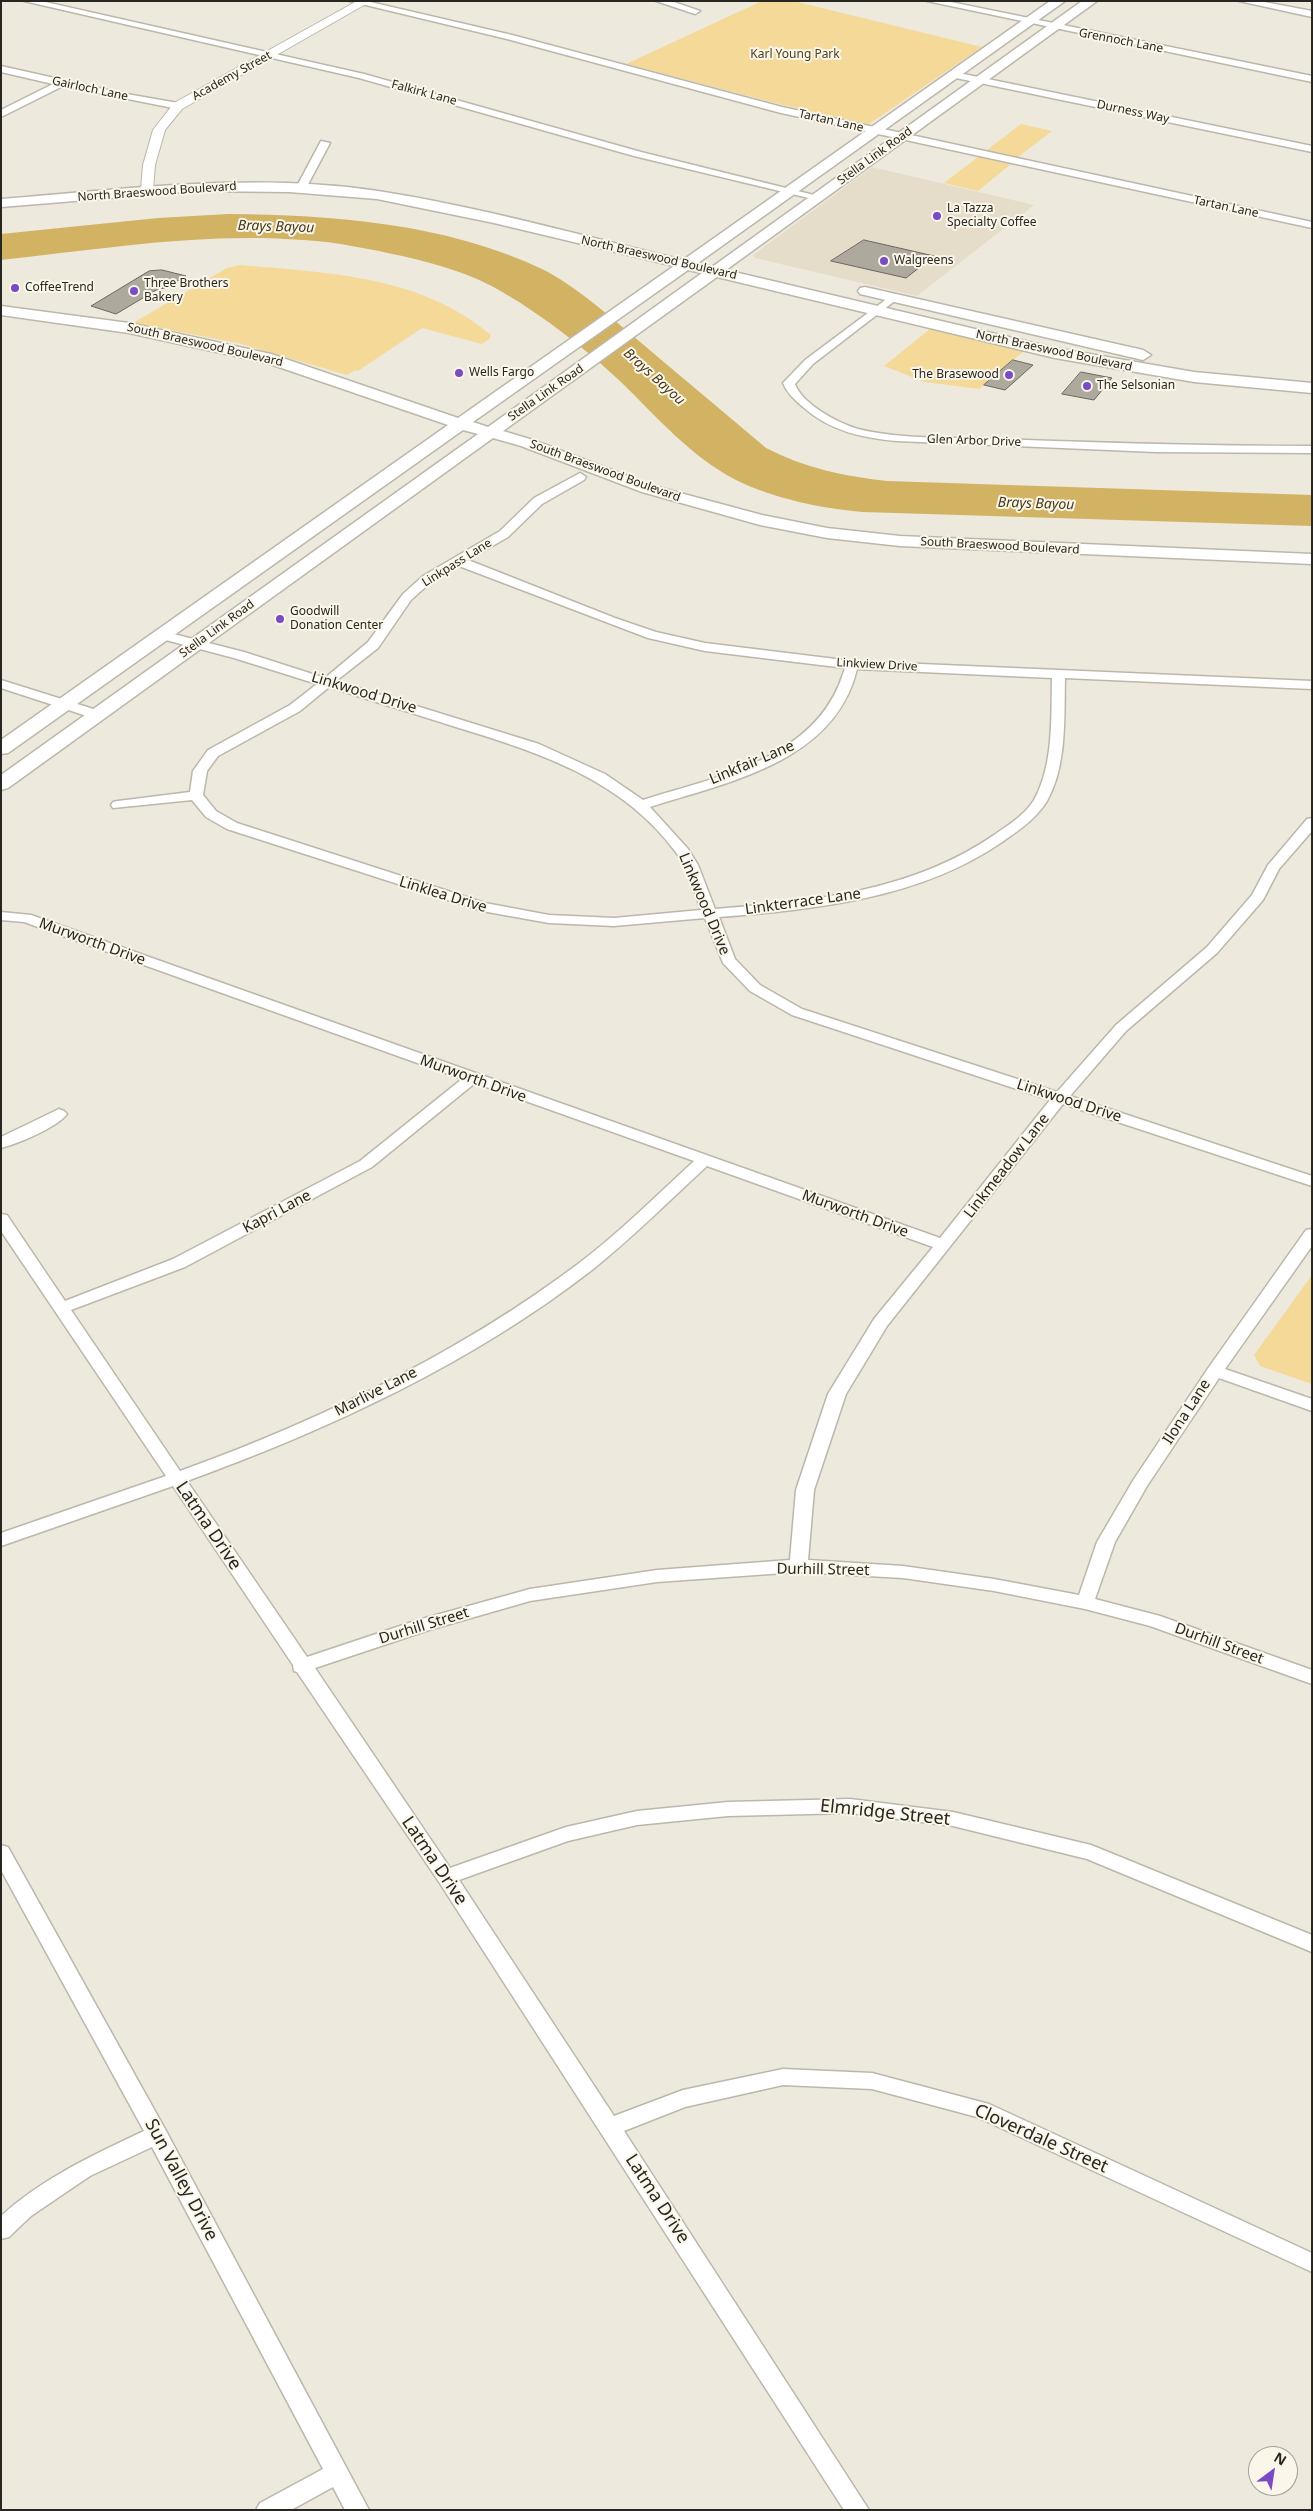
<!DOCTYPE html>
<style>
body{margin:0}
#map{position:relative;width:1313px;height:2511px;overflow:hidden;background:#eee9dd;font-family:"Noto Sans",sans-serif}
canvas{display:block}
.frame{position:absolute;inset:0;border:2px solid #282621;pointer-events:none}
.north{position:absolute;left:1248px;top:2446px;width:50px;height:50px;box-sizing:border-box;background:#fbf6ea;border:1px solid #a7a39a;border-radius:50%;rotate:31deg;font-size:14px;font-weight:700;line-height:20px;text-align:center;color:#282621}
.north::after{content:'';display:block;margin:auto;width:18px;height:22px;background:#7a4bc4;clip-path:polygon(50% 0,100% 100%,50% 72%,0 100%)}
</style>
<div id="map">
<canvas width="1313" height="2511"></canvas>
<div class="frame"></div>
<div class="north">N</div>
</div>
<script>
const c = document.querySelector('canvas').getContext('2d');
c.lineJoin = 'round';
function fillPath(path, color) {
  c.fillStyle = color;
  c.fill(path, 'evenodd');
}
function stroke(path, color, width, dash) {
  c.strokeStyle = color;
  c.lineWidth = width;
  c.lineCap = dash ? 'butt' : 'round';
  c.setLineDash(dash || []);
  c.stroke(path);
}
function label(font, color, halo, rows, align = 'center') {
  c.font = font + ' "Noto Sans",sans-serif';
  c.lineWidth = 4;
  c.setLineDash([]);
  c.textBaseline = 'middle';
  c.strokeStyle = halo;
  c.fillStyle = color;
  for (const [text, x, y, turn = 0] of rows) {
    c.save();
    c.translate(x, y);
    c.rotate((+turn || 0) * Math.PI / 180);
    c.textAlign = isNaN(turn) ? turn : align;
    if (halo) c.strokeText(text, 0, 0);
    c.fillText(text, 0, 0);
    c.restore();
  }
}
fillPath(new Path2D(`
 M872 167 1034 205 917 296 755 258 753 255Z`), '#e5ddca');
fillPath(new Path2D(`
 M762 1H793L982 47 869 124 787 106 626 64Z
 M1021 124 1052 131 1018 157 987 150Z
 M978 157 1011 164 978 191 944 183Z
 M240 265C328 273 420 275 491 335L489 339 482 344 422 328 358 371 355 370 347 375 238 343 133 323 227 268Z
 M930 329 1024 351 979 389 925 382 884 366Z
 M1312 1275V1384L1260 1366 1254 1355Z`), '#f4d998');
fillPath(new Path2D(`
 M228 214C333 215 445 223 542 269 576 286 609 316 639 341 681 377 724 412 766 448 805 468 843 476 887 481L1312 495V526L863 512C820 508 775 499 736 480 691 457 656 416 621 382 586 349 545 317 504 293 473 274 437 264 402 256 370 249 336 242 304 240 203 232 101 249 1 260V234L158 218Z`), '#d2b263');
const building = new Path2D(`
 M864 240 934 256 906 278 831 261Z
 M162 270 186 276 165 288 158 289 116 314 91 306 149 271Z
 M1013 360 1033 365 1005 390 984 385Z
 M1081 372 1112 378 1094 400 1062 394Z`);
fillPath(building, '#aea99d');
stroke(building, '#6c675d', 1);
const minor = new Path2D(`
 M24 1H41L364 74 641 152 822 197 817 200 634 156 359 78Z
 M349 1H366L512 35 782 107 1312 222V228L781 113 507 39Z
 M656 1H671L700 11 695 14Z
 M927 1H946L1312 76V82Z
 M1239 1H1259L1312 11V17Z
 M1 66 121 93 178 103 183 106 178 109 63 86 1 117V110L53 84 1 72Z
 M954 72 1312 146V152L951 77V73Z
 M321 141 330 143 305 190H297L296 188Z
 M892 295 896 296V300L813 364 795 384C802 404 838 423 858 429 903 440 954 437 1001 439 1105 443 1208 446 1312 446V453L1156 452 897 441C862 438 830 431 803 407 795 400 787 393 783 383L805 360Z
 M580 473 586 477 584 480 542 504 508 537 468 560 615 618 656 632 705 643 852 661 1312 681V689L1065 678C1064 718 1067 766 1047 801 1036 819 1018 831 1002 842 919 899 817 909 719 917L735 959 760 985 802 1009 1057 1092 1116 1025 1207 947 1252 895 1268 865 1307 819 1312 818V831L1279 869 1263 900 1217 953 1126 1031 1070 1096 1312 1176V1186L1063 1104 887 1326 846 1394 814 1490 808 1560 903 1566 994 1579 1079 1595 1097 1542 1134 1479 1209 1367 1306 1230 1312 1229V1246L1225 1369 1312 1399V1411L1219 1378 1147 1486 1115 1542 1095 1599 1160 1616 1312 1670V1684L1150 1626 1085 1609 994 1591 903 1578 798 1572 657 1582 530 1601 429 1630 315 1668 450 1868 566 1827 637 1811 728 1802 850 1799 953 1812 1091 1845 1312 1935V1952L1087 1859 953 1826 850 1813 728 1816 637 1825 568 1841 459 1880 614 2116 683 2090 783 2069 872 2073 989 2104 1312 2253V2272L977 2117 872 2089 783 2085 685 2107 624 2131 869 2510H844L439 1882 297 1672 294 1671 293 1665 173 1486 1 1546V1533L166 1476 1 1231V1214L7 1215 65 1301 173 1259 360 1161 462 1079 24 922 1 920V912L31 915 940 1238 1050 1100 792 1015 750 991 723 963 705 918 614 926 549 923 482 911 227 829 206 817 192 800 113 808 111 805 113 802 118 801 190 792 193 771 208 750 290 705 317 684 234 658 158 638 156 635 158 632 162 631 244 652 325 678 368 642 403 594 423 576 500 531 534 498ZM459 566 648 638 705 651 845 668 843 674C816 759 718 776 643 800L605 774 539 744 336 681 378 648 411 600 431 582ZM857 669 1052 678C1051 717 1054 764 1034 800 1025 815 1007 826 994 835 911 892 813 901 715 909L698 865 688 849 650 807C728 782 835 762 857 669ZM329 687C372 701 416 714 459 728 541 753 622 780 675 851 688 868 694 891 701 910L614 918 549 915 485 903 237 823 216 811 203 795 207 771 218 756 300 711ZM475 1083 694 1161C656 1196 619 1233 578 1264 458 1354 321 1420 180 1471L71 1310 185 1267 372 1167ZM707 1166 933 1247 874 1319 828 1394 796 1490 790 1560 657 1570 530 1589 418 1620 307 1657 187 1481C330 1429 472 1363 592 1270 632 1238 669 1201 707 1166Z
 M1 680 103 712 105 715 98 719 93 718 1 688Z
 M59 1109 64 1111 67 1114C58 1127 17 1144 1 1148V1137Z
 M1 1845 8 1847 165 2129 369 2510H345L333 2487 291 2510H256L260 2503 323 2469 152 2147 90 2176 31 2216 9 2237 1 2239V2216C43 2178 93 2155 144 2131L1 1870Z`);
const tertiary = new Path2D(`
 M357 1H371L182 109 165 130 155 165 153 190 147 194 143 193 141 190 143 165 153 130 174 103Z`);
const secondary = new Path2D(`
 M1050 1H1065L698 263 712 267 1082 1H1097L726 270 1055 348 1194 372 1312 383V393L1194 382 1055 358 717 277 503 431 533 440 654 486 762 515 827 528 900 536 1312 554V564L900 546 827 538 760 525 642 492 521 446 493 438 8 788 1 790V775L478 434 463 430 8 753 1 754V740L448 425 267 363 129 333 1 315V306L129 323 271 354 458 418 674 266 494 223 377 199 289 192 197 191 1 207V199C124 189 255 172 378 191 481 207 582 236 683 260ZM688 270 702 273 488 427 473 422Z
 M865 287 1143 350 1151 355 1143 360 860 294 858 291 860 288Z`);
stroke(minor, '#bcb7ab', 3);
stroke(tertiary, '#bcb7ab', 2);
stroke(secondary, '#bcb7ab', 3);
fillPath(minor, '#fff');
fillPath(tertiary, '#fff');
fillPath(secondary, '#fff');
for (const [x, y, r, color] of [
 [937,216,5,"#7a4bc4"],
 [884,261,5,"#7a4bc4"],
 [15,288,5,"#7a4bc4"],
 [134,291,5,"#7a4bc4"],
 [459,373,5,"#7a4bc4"],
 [1009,375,5,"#7a4bc4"],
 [1087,386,5,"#7a4bc4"],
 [280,619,5,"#7a4bc4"]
]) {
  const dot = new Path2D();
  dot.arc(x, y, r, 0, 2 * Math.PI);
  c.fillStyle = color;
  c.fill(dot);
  stroke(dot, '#fbf6ea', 2);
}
label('12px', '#282621', '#fbf6ea', [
 ["Grennoch Lane",1121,41,11],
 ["Academy Street",232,76,-29],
 ["Gairloch Lane",90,89,12],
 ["Falkirk Lane",424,93,15],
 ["Durness Way",1133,112,12],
 ["Tartan Lane",831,121,13],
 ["Stella Link Road",875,156,-36],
 ["North Braeswood Boulevard",157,192,-4],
 ["Tartan Lane",1226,207,12],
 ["North Braeswood Boulevard",659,258,13],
 ["South Braeswood Boulevard",205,345,13],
 ["North Braeswood Boulevard",1054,351,12],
 ["Stella Link Road",546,393,-35],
 ["Glen Arbor Drive",974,441,2],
 ["South Braeswood Boulevard",605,471,20],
 ["South Braeswood Boulevard",1000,546,3],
 ["Linkpass Lane",457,563,-32],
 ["Stella Link Road",217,629,-36],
 ["Linkview Drive",877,665,3]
]);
label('12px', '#4c3f1c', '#fbf6ea', [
 ["Karl Young Park",795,55]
]);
label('12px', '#282621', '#fbf6ea', [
 ["La Tazza",947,209],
 ["Specialty Coffee",947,223],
 ["Walgreens",894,261],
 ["Three Brothers",144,284],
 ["Bakery",144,298],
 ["CoffeeTrend",25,288],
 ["Wells Fargo",469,373],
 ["The Brasewood",999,375,"right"],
 ["The Selsonian",1097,386],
 ["Goodwill",290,612],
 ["Donation Center",290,626]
], 'left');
label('italic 14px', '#463916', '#fbf6ea', [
 ["Brays Bayou",276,227,2],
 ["Brays Bayou",654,377,42],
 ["Brays Bayou",1036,504,2]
]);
label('15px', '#282621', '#fbf6ea', [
 ["Linkwood Drive",364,693,17],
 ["Linkfair Lane",752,763,-23],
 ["Linklea Drive",443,895,17],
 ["Linkterrace Lane",803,902,-8],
 ["Linkwood Drive",704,904,67],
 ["Murworth Drive",92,942,20],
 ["Murworth Drive",473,1079,20],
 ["Linkwood Drive",1069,1101,18],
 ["Linkmeadow Lane",1007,1166,-52],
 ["Kapri Lane",277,1212,-28],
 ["Murworth Drive",855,1214,20],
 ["Marlive Lane",376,1392,-27],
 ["Ilona Lane",1187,1412,-57],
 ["Durhill Street",823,1570,1],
 ["Durhill Street",424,1626,-17],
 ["Durhill Street",1219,1644,20]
]);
label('18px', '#282621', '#fbf6ea', [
 ["Latma Drive",208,1526,56],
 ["Elmridge Street",885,1813,6],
 ["Latma Drive",434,1861,56],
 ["Cloverdale Street",1041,2139,24],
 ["Sun Valley Drive",181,2180,62],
 ["Latma Drive",657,2199,57]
]);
</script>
